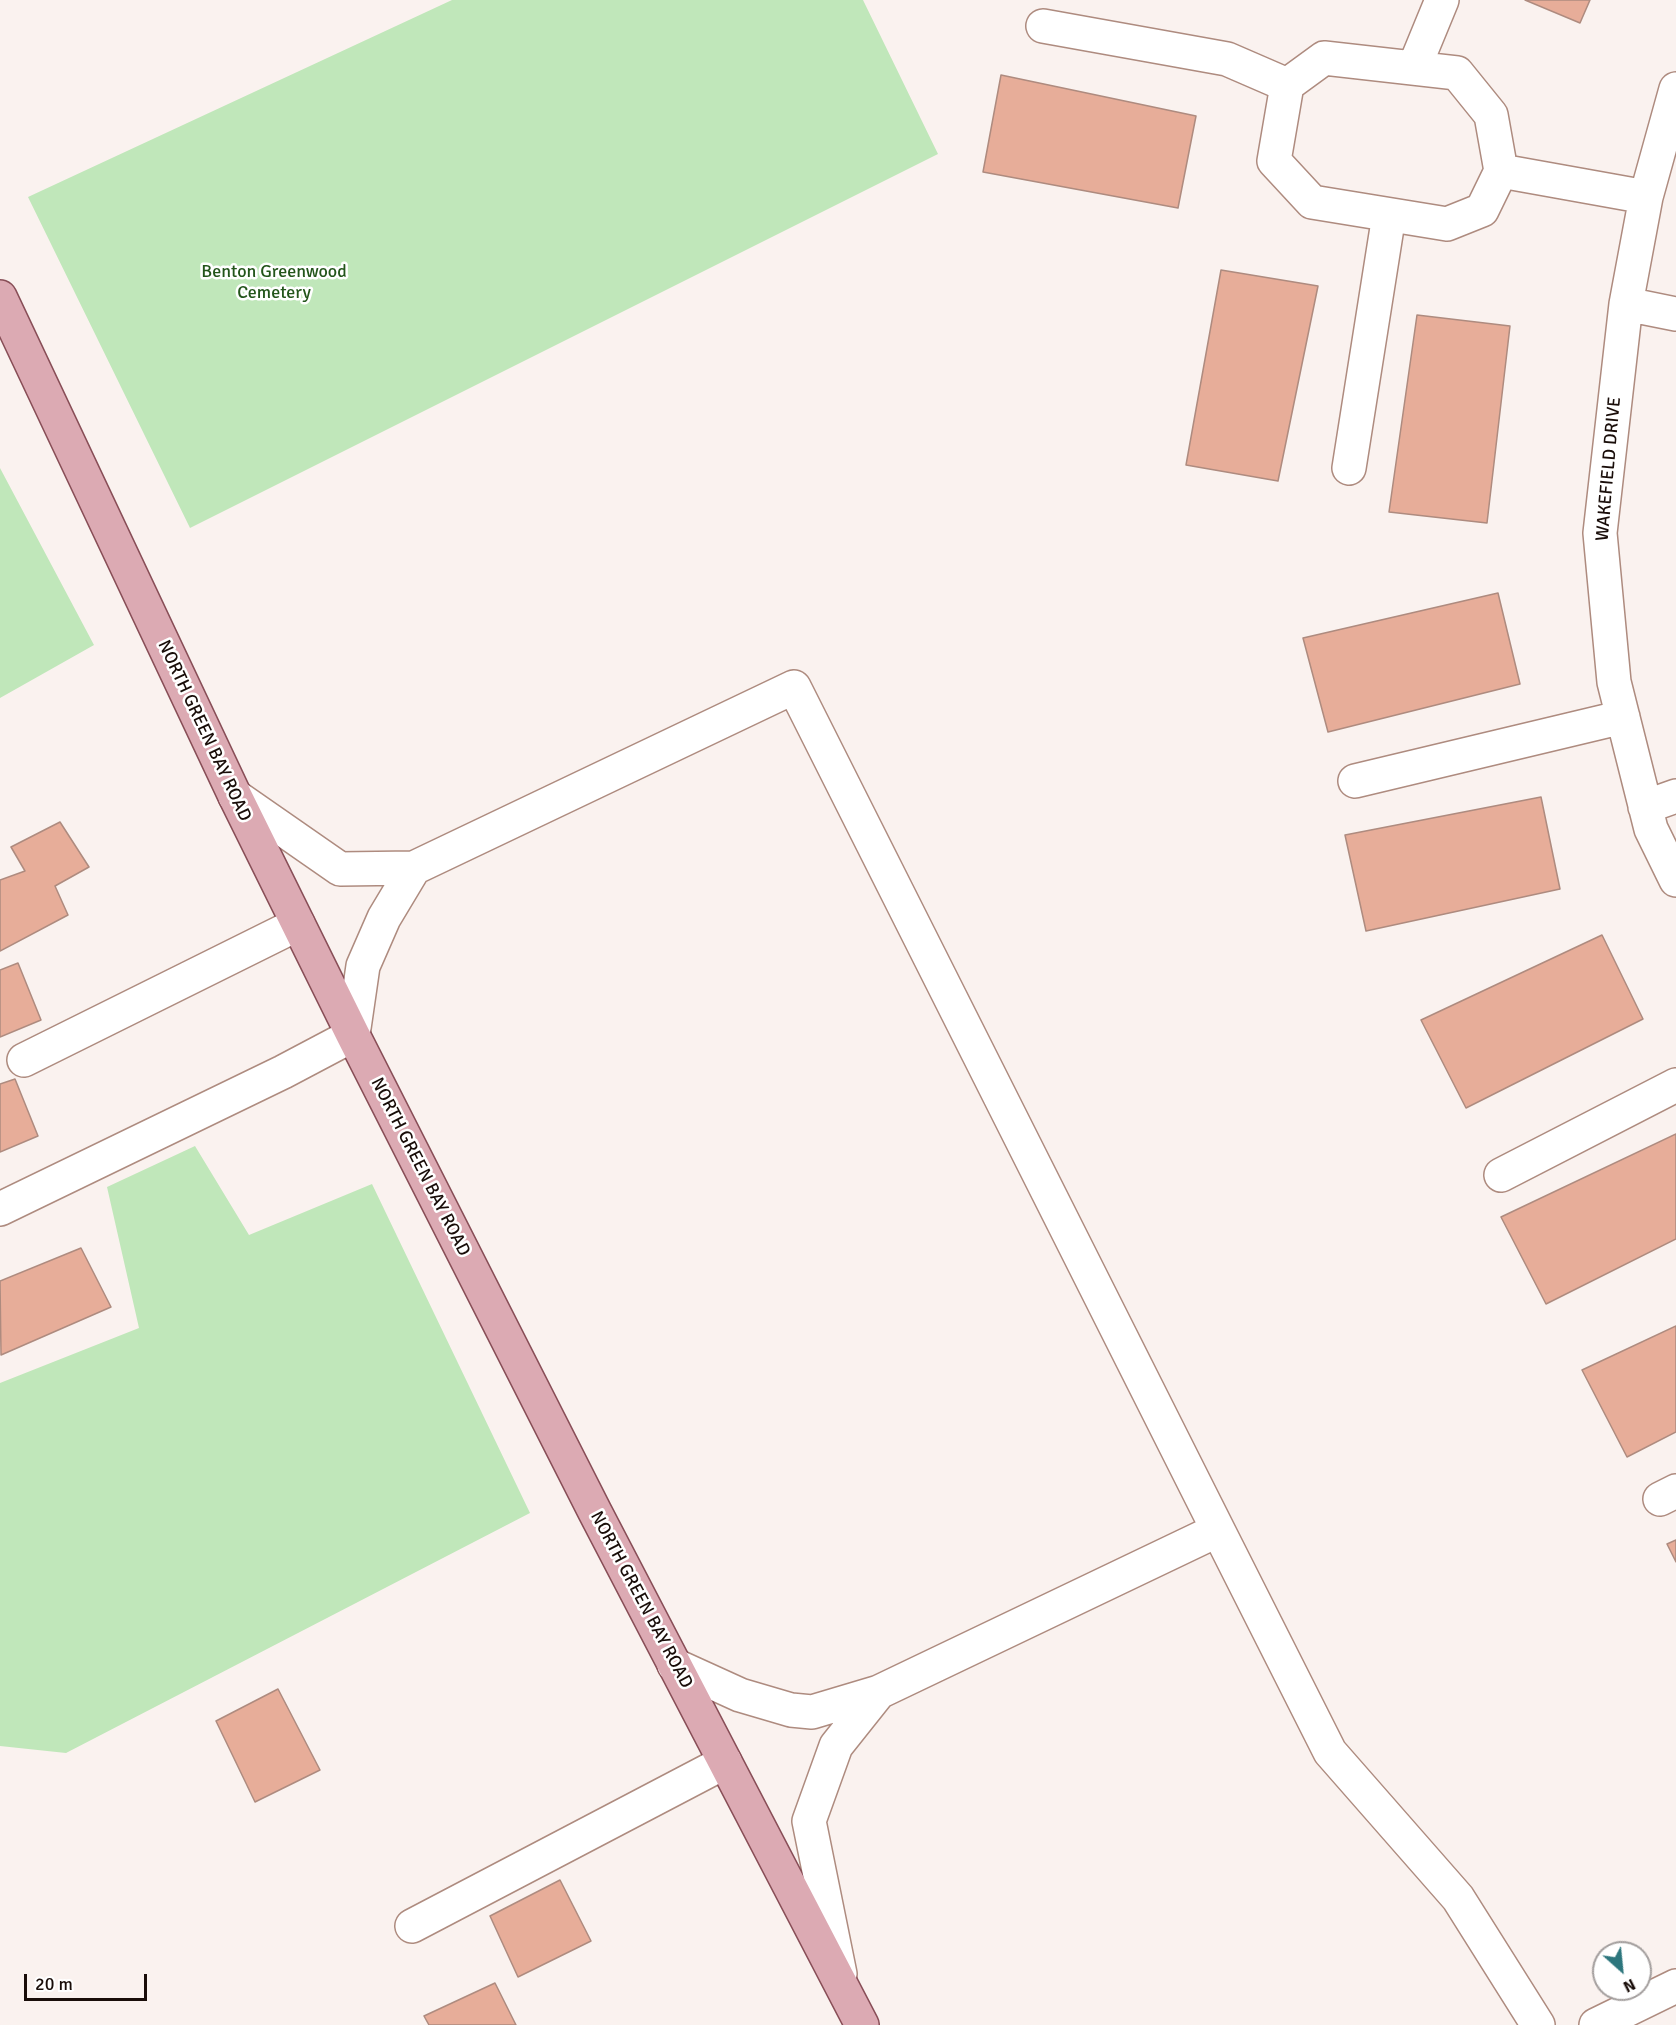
<!DOCTYPE html>
<style>
body{margin:0}
#map{position:relative;width:1676px;height:2025px;overflow:hidden;background:#faf2ef;font-family:Signika,sans-serif}
canvas{display:block}
.north{position:absolute;left:1592px;top:1941px;width:60px;height:60px;box-sizing:border-box;background:#fff;border:2px solid #a39e9d;border-radius:50%;rotate:153deg;font-size:16px;font-weight:700;line-height:24px;text-align:center;color:#190d09}
.north::after{content:'';display:block;margin:auto;width:21px;height:27px;background:#2d767d;clip-path:polygon(50% 0,100% 100%,50% 72%,0 100%)}
.scale{position:absolute;left:24px;top:1974px;width:123px;height:27px;box-sizing:border-box;border:3px solid #190d09;border-top:0;padding-left:8px;font-size:18px;line-height:21px;white-space:nowrap;color:#190d09;-webkit-text-stroke:4px #fff;paint-order:stroke}
</style>
<div id="map">
<canvas width="1676" height="2025"></canvas>
<div class="north">N</div>
<div class="scale">20 m</div>
</div>
<script>
const c = document.querySelector('canvas').getContext('2d');
c.lineJoin = 'round';
function fillPath(path, color) {
  c.fillStyle = color;
  c.fill(path, 'evenodd');
}
function stroke(path, color, width, dash) {
  c.strokeStyle = color;
  c.lineWidth = width;
  c.lineCap = dash ? 'butt' : 'round';
  c.setLineDash(dash || []);
  c.stroke(path);
}
function label(font, color, halo, rows, align = 'center') {
  c.font = font + ' Signika,sans-serif';
  c.lineWidth = 5;
  c.setLineDash([]);
  c.textBaseline = 'middle';
  c.strokeStyle = halo;
  c.fillStyle = color;
  for (const [text, x, y, turn = 0] of rows) {
    c.save();
    c.translate(x, y);
    c.rotate((+turn || 0) * Math.PI / 180);
    c.textAlign = isNaN(turn) ? turn : align;
    if (halo) c.strokeText(text, 0, 0);
    c.fillText(text, 0, 0);
    c.restore();
  }
}
fillPath(new Path2D(`
 M452 0H863L938 154 190 528 28 197Z
 M0 468 94 645 0 698Z
 M195 1146 249 1235 372 1184 530 1513 66 1753 0 1746V1383L139 1328 107 1187Z`), '#c0e7ba');
const building = new Path2D(`
 M1525 0H1590L1580 23Z
 M1001 75 1196 116 1178 208 983 172Z
 M1221 270 1318 286 1278 481 1186 465Z
 M1417 315 1510 326 1487 523 1389 512Z
 M1498 593 1520 684 1328 732 1303 638Z
 M1541 797 1560 889 1366 931 1345 835Z
 M60 822 89 867 55 886 68 915 0 951V880L25 871 11 847Z
 M1602 935 1643 1019 1466 1108 1421 1020Z
 M18 963 41 1020 0 1037V970Z
 M15 1079 38 1136 0 1152V1084Z
 M1676 1134V1239L1546 1304 1501 1217Z
 M81 1248 111 1307 1 1355 0 1281Z
 M1676 1326V1432L1627 1457 1582 1370Z
 M1676 1540V1562L1667 1544Z
 M278 1689 320 1770 255 1802 216 1721Z
 M560 1880 591 1941 518 1977 490 1916Z
 M495 1983 516 2025H429L424 2016Z`);
fillPath(building, '#e7ad99');
stroke(building, '#ae8b7f', 1.5);
const minor = new Path2D(`
 M1043 26 1227 59 1287 85
 M1414 68 1442 0
 M1676 89 1646 197 1626 304 1600 533 1614 682 1651 829 1676 880
 M1501 171 1482 210 1447 224 1312 202 1274 161 1287 85 1324 58 1457 73 1491 115 1501 171 1646 197
 M1626 304 1676 314
 M1349 468 1389 215
 M1355 781 1623 717
 M235 796 340 869 414 868 794 687 1218 1530 879 1692 812 1712 791 1710 740 1695 674 1665
 M1645 807 1676 796
 M24 1060 298 924
 M1501 1175 1676 1085
 M0 1209 283 1072 353 1035 363 966 384 918 414 868
 M1660 1499 1676 1491
 M1218 1530 1330 1752 1458 1898 1538 2025
 M412 1926 725 1762
 M840 1974 809 1821 836 1746 879 1692
 M1596 2025 1676 1986`);
const major = new Path2D(`
 M0 297 235 796 353 1035 595 1512 862 2025`);
stroke(minor, '#ae8b7f', 36);
stroke(major, '#884e57', 36);
stroke(minor, '#fff', 33);
stroke(major, '#dcaab3', 33);
label('18px', '#23551b', '#fff', [
 ["Benton Greenwood",274,272],
 ["Cemetery",274,293]
]);
label('18px', '#190d09', '#fff', [
 ["WAKEFIELD DRIVE",1609,469,-85],
 ["NORTH GREEN BAY ROAD",204,731,65],
 ["NORTH GREEN BAY ROAD",420,1167,63],
 ["NORTH GREEN BAY ROAD",641,1600,62]
]);
</script>
